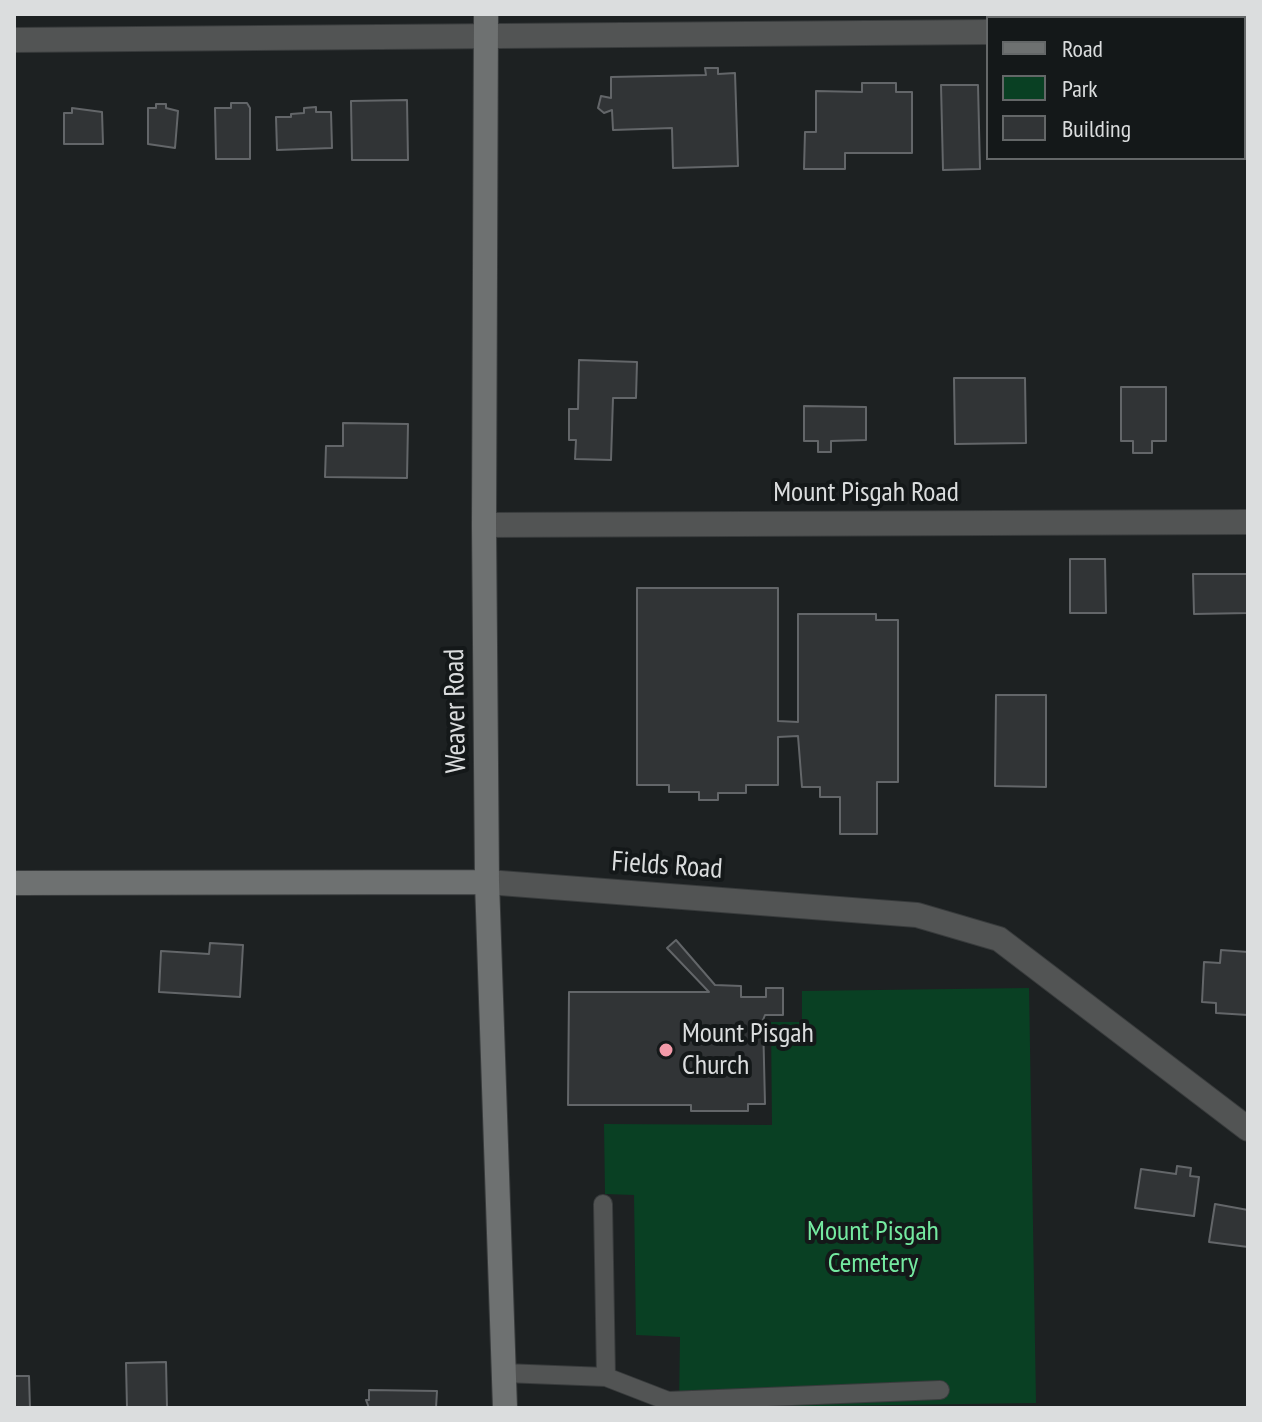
<!DOCTYPE html>
<style>
body{margin:0}
#map{position:relative;width:1262px;height:1422px;overflow:hidden;background:#1d2122;font-family:"PT Sans Narrow",sans-serif}
canvas{display:block}
.frame{position:absolute;inset:0;border:16px solid #dbddde;pointer-events:none}
.legend{position:absolute;left:986px;top:16px;width:260px;height:144px;box-sizing:border-box;background:#141819;border:2px solid #646768;margin:0;padding:10px 14px;list-style:none;font-size:24px;color:#dbddde}
.legend li{display:flex;align-items:center;gap:16px;height:40px}
.legend b{width:40px;border:2px solid #646768}
</style>
<div id="map">
<canvas width="1262" height="1422"></canvas>
<div class="frame"></div>
<ul class="legend">
<li><b style="height:10px;background:#6e7171"></b>Road</li>
<li><b style="height:22px;background:#094023"></b>Park</li>
<li><b style="height:22px;background:#313436"></b>Building</li>
</ul>
</div>
<script>
const c = document.querySelector('canvas').getContext('2d');
c.lineJoin = 'round';
function fillPath(path, color) {
  c.fillStyle = color;
  c.fill(path, 'evenodd');
}
function stroke(path, color, width, dash) {
  c.strokeStyle = color;
  c.lineWidth = width;
  c.lineCap = dash ? 'butt' : 'round';
  c.setLineDash(dash || []);
  c.stroke(path);
}
function label(font, color, halo, rows, align = 'center') {
  c.font = font + ' "PT Sans Narrow",sans-serif';
  c.lineWidth = 8;
  c.setLineDash([]);
  c.textBaseline = 'middle';
  c.strokeStyle = halo;
  c.fillStyle = color;
  for (const [text, x, y, turn = 0] of rows) {
    c.save();
    c.translate(x, y);
    c.rotate((+turn || 0) * Math.PI / 180);
    c.textAlign = isNaN(turn) ? turn : align;
    if (halo) c.strokeText(text, 0, 0);
    c.fillText(text, 0, 0);
    c.restore();
  }
}
fillPath(new Path2D(`
 M1029 988 1036 1403 679 1408 680 1337 636 1335 634 1195 605 1194 604 1124 772 1125 771 1022H802V991Z`), '#094023');
const building = new Path2D(`
 M705 68H718V74L735 73 738 166 673 168 672 128 613 130 612 110 604 113 598 108 601 96 611 98V77L706 75Z
 M862 83H896V92H912V153H845V169H804L805 132H816V91L862 92Z
 M941 85H978L980 169 943 170Z
 M407 100 408 160H352L351 101Z
 M231 103H247L250 108V159H216L215 108H231Z
 M156 104H166V108L178 111 175 148 148 144V108H156Z
 M316 107V112H331L332 148 277 150 276 117H291V114L304 113V108Z
 M72 108 102 112 103 144H64V113H72Z
 M579 360 637 362 636 398H613L611 460 575 459 576 440H569V409H578Z
 M954 378H1025L1026 443 955 444Z
 M1121 387H1166V441H1152V453H1133V441H1121Z
 M804 406 866 407V440L831 441V452H818V441H804Z
 M343 423 408 424 407 478 325 477 326 446H343Z
 M1070 559H1105L1106 613H1070Z
 M1193 574H1248V613L1194 614Z
 M637 588H778V721L798 722V614H876V620H898V782H877V834H840V797H820V787H802L798 736 778 737V785H746V793H718V800H699V792H669V785H637Z
 M996 695H1046V787L995 786Z
 M676 940 715 985 741 986V997H766V988H783V1015H765L763 1020 765 1104H748V1111H691V1105H568L569 992H709L667 948Z
 M210 943 243 945 240 997 159 992 161 951 209 954Z
 M1221 950 1248 952V1015L1216 1013V1003L1202 1002 1204 962 1220 963Z
 M1177 1166 1191 1168 1190 1176 1199 1177 1194 1216 1135 1208 1141 1169 1176 1174Z
 M1215 1204 1248 1210V1247L1209 1242Z
 M166 1362 167 1408H127L126 1363Z
 M14 1376H29L30 1408H14Z
 M369 1390 437 1391 436 1408H369L366 1400H369Z`);
fillPath(building, '#313436');
stroke(building, '#636669', 2);
const lane = new Path2D(`
 M504 1373 606 1377 603 1204
 M606 1377 668 1401 940 1390`);
const street = new Path2D(`
 M1244 30H1248
 M14 40 988 32
 M484 525 1248 522
 M487 882 917 915 999 939 1248 1129`);
const secondary = new Path2D(`
 M486 14 484 525 487 882 505 1408
 M14 883 487 882`);
stroke(lane, '#383b3c', 20);
stroke(street, '#383b3c', 26);
stroke(secondary, '#383b3c', 26);
stroke(lane, '#525454', 18);
stroke(street, '#525454', 24);
stroke(secondary, '#6e7171', 24);
for (const [x, y, r, color] of [
 [666,1050,8,"#f39aa9"]
]) {
  const dot = new Path2D();
  dot.arc(x, y, r, 0, 2 * Math.PI);
  c.fillStyle = color;
  c.fill(dot);
  stroke(dot, '#141819', 3);
}
label('28px', '#dbddde', '#141819', [
 ["Mount Pisgah Road",866,493],
 ["Weaver Road",456,711,-91],
 ["Fields Road",667,866,4]
]);
label('28px', '#dbddde', '#141819', [
 ["Mount Pisgah",682,1034],
 ["Church",682,1066]
], 'left');
label('28px', '#74e9a0', '#141819', [
 ["Mount Pisgah",873,1232],
 ["Cemetery",873,1264]
]);
</script>
